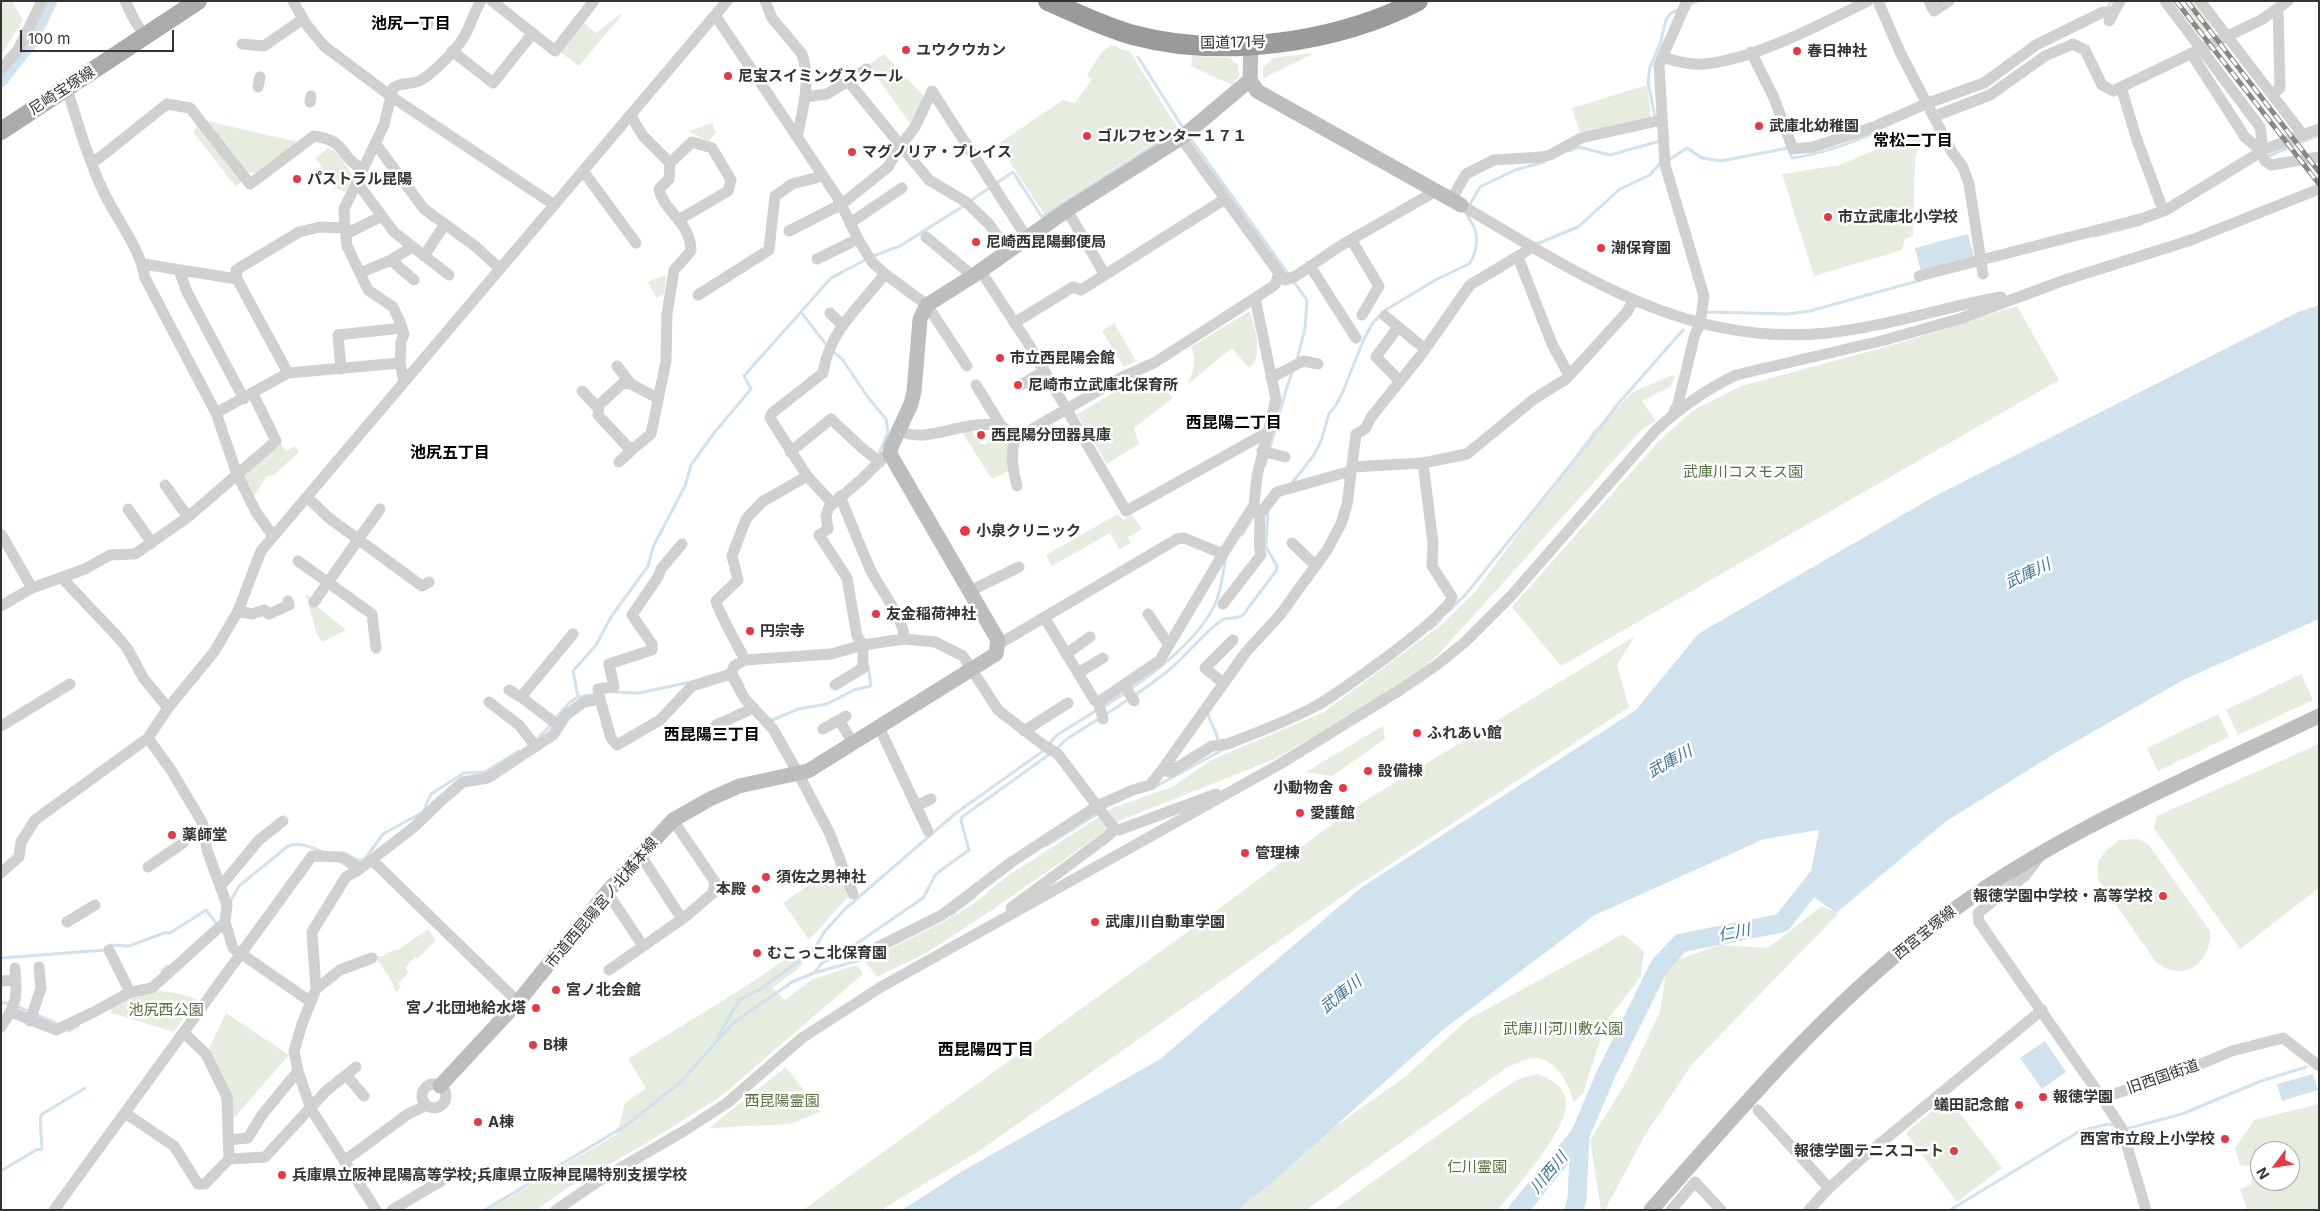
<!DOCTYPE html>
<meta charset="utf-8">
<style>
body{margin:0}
#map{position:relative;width:2320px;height:1211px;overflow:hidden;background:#fff;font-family:Inter,sans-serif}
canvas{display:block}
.frame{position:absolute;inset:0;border:2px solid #333;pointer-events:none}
.north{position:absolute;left:2250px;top:1141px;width:50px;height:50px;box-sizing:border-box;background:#fff;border:1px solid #adadad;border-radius:50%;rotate:239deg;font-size:14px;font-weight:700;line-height:20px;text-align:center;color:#333}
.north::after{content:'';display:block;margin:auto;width:18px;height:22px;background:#e63946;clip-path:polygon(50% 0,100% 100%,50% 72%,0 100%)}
.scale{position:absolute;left:20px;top:30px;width:154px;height:22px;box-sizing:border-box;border:2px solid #333;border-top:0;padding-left:6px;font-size:15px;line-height:18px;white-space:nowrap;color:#333;-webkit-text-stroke:4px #fff;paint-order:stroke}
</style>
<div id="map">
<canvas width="2320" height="1211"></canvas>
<div class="frame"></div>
<div class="north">N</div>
<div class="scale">100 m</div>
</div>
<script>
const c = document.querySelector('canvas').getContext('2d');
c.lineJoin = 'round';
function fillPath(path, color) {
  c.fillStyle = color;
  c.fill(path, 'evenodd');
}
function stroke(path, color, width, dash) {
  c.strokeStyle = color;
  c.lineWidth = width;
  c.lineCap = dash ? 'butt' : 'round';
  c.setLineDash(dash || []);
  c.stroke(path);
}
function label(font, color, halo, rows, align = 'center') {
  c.font = font + ' Inter,"Noto Sans JP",sans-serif';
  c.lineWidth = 5;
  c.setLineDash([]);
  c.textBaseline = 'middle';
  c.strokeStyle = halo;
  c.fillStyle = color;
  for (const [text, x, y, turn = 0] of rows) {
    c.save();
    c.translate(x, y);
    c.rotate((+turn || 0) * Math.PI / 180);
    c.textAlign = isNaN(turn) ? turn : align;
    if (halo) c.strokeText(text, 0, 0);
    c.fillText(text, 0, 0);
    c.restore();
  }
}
fillPath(new Path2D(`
 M1 1H12L23 20 1 55Z
 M2194 1 2214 27 2199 36 2181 12Z
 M620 14 621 16 579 66 560 52 583 22 596 33Z
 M1111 45 1130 52 1177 127 1044 214 998 144 1063 100 1075 103 1092 79 1087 75 1101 53Z
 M1311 53V55L1263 78V68L1273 58Z
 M884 54 927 100 913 127 868 65Z
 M1192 56 1230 58 1238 65 1239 76 1232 85 1191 66Z
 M1647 85 1651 118 1581 135 1572 108Z
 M207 121 298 142 255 173 247 172Z
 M712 123 716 132 709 142 689 131Z
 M198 126 242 182 236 187 193 132Z
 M1919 131 1922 139 1915 158 1913 236 1905 239 1902 250 1814 276 1782 174 1840 165Z
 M328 148 337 152 353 177 345 192 334 187 316 158Z
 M666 275 664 294 657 298 647 282Z
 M2017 306 2059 380 1561 666 1512 607 1657 443 1692 411 1741 386 1893 345Z
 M1250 311C1254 328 1265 355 1249 368L1232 348 1188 384C1193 371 1198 360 1191 347Z
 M1114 323 1136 361 1124 367 1102 331Z
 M1673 375 1675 378 1671 386 1642 401 1656 421 1642 429 1436 657 1402 684 1275 759 1121 820 992 910 928 952 877 977 865 961 943 922 972 905 1006 877 1113 808 1174 786 1211 760 1324 712 1441 625 1476 591 1594 430 1633 392Z
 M1143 376C1151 389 1165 386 1173 398L1134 428 1139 444 1107 464 1077 414Z
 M975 428 973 434 982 444H986L998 429 1010 437 1009 471 992 479 961 431Z
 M280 442 286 451 295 446 299 452 274 475 267 476 252 499 243 472Z
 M1118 514 1123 520 1132 515 1142 529 1128 537 1131 543 1119 549 1110 533 1052 566 1046 555Z
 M306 594 313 599 312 602 346 630 322 642 316 632Z
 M1635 636 1617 665 1629 707 1357 886 979 1151 881 1210H803L1208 917 1355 807Z
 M2301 674 2313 700 2238 735 2226 710Z
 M2218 714 2229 737 2158 771 2147 748Z
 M1383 726 1385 739 1332 776 1306 772Z
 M2319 744V888L2240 949 2154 828 2157 816Z
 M2138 839 2148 844 2154 852 2210 931C2212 963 2183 984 2156 962L2098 879V861L2106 851 2119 840Z
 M837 865 843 879 848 897 809 940 783 903Z
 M1822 906 1838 914 1692 1064 1645 1135 1605 1210H1601L1590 1140 1627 1081 1660 1012 1667 967 1679 959 1720 945 1768 948Z
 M428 929 436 940 417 959 415 957 405 968 409 972 398 983 401 987 396 992 392 982 375 956H383L392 951 398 950Z
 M1623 934 1644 951 1641 976 1606 1022 1583 1093 1574 1102C1567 1084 1560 1062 1537 1058 1528 1057 1515 1064 1506 1068L1306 1210H1218L1405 1077 1467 1020Z
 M795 953 803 963 798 969 772 988 785 1000 813 979 857 965 863 974 720 1097 645 1144 569 1187 536 1210H488L617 1134 625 1103 646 1088 628 1059 743 988Z
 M159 991 177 993 197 999 174 1032 111 1013V1005L131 995Z
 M226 1013 289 1055 233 1119 230 1093 209 1049Z
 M786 1067 820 1112 790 1124 709 1128Z
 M1539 1074C1552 1080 1566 1088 1566 1104 1566 1132 1516 1187 1498 1210H1333L1504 1088 1521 1078Z
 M1948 1098 2002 1168 1957 1202 1906 1133Z
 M2319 1104V1210H2247L2240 1189 2251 1185 2254 1167 2240 1165 2235 1149 2254 1120ZM2260 1151H2290V1181H2260Z`), '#e6ecdf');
fillPath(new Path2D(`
 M1968 234 1974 257 1921 271 1915 248Z
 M2319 305V619L2183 680 2054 754 1945 822 1836 913 1807 892 1819 830 1764 839 1595 915 1444 1029 1286 1170 1238 1210H902L966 1169 1159 1060 1362 887 1636 710 1698 634 1935 496 2298 312Z
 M2045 1041 2066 1072 2042 1089 2020 1058Z
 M2313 1074 2318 1090 2282 1101 2277 1084Z`), '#cfe2ee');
stroke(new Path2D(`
 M1689 5 1698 1
 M2106 10 2111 1
 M1138 57 1183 128
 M1655 118 1648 82 1650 67 1660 44 1666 20 1670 14 1679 9
 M1190 138 1307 300 1305 328 1297 360
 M1568 151 1579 147 1610 155 1660 141
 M2266 157 2319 135
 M1667 161 1687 148 1702 158 1721 161 1788 148 1792 158C1821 154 1849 144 1876 132
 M970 201 1013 172 1042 217 1182 127
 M1469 206 1480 187 1515 170 1544 162
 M2095 236 2142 224
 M1534 245 1578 227 1620 189 1650 175 1661 162
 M873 256 900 246 965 205
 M801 312 828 347
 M1707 312 1788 314 1810 311 1921 280
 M832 351 842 359 867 396 886 419 888 432 878 456
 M1265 465C1275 433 1281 401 1293 370
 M1292 483 1314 455 1321 441 1329 414 1336 405 1344 389 1363 341 1372 324 1384 311 1437 279 1469 264C1476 255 1479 237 1474 227 1472 221 1467 219 1467 212
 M1242 535 1254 515
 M1449 611 1466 594 1589 442 1617 405 1683 330
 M1431 629 1441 619
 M735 671 743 685
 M1130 689C1160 669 1200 637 1215 604 1222 591 1222 573 1226 558
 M613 692 639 693 691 682
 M578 697 597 694
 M1103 707 1125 693
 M1208 712C1209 724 1219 733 1218 743
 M555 719 569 703 578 697 573 671 596 645 611 617 648 566 653 547 685 486 691 465 714 433 751 389 744 376 831 278 867 259
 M770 721 798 709 827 704 854 690 871 686 868 666
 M537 739 552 724
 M1055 750 1067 739C1101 717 1137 696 1169 670 1187 655 1202 634 1222 620 1228 616 1237 620 1243 615L1276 571 1277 566 1266 547 1268 511
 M1153 788 1224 749
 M1046 846 1100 812
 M344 853 357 860H364L383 834 423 812 431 794 464 773 485 772 519 751
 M230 902 239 886 288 846C300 841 312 848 323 852
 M951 915 976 896
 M1 958 105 950 111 945 129 946 164 933H170L206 910 217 924
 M162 971 168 966
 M814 973 822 963 840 955 923 898 936 874 969 850 961 821 962 817 1050 754
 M1 1003H10
 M16 1006 58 1024
 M66 1029 69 1031 78 1026
 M717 1039 739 1000 759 990 813 951 825 931 845 909 956 813 1043 751 1057 735 1097 710
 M2126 1129 2182 1114 2261 1081 2306 1067
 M1 1171 36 1150 42 1149C42 1138 39 1126 41 1115L85 1088
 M485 1210 625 1126 681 1082 732 1024 792 982 814 973 860 960
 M1950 1210 2080 1131 2108 1124 2114 1125`), '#cfe2ee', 3);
stroke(new Path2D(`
 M1 82 31 44 52 1`), '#cfe2ee', 11);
stroke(new Path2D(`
 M1518 1210 1580 1135
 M1574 1210 1577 1199 1580 1135 1606 1074 1660 965 1681 943 1782 923 1822 872`), '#cfe2ee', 19);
stroke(new Path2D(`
 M125 1 135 21 145 36
 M293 1 306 24 324 46 392 97 553 204
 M492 1 555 51 594 1
 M765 1 772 18 802 54C811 82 803 109 797 137
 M1878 1 1900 52 1952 152 1963 167 1969 184 1983 274
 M1929 1 1934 11 1949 1
 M2165 1 2260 127 2262 140 2258 148 2265 161 2271 165 2319 157
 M2200 1 2303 135
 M715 15 838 198 858 239 872 262 885 274 927 305 967 366
 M2109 21 2120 1
 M424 26 428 24
 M242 44 264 46 303 19
 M452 51 493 83 533 33
 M1751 52 1774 98 1793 149 1813 147 1871 128 1928 103 1984 83 2036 45 2103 12 2113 13
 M2191 53 2245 137 2258 148H2268L2319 129
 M1663 57C1677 62 1689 65 1704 64 1756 59 1821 24 1868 1
 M1 69 18 50 42 1
 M848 81 866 69
 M258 87 260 77
 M2121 87 2136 137 2163 210
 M67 89C78 124 88 159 104 193 118 221 140 248 145 278L216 413 237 474 256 512 273 536
 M2272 94 2280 88 2278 8
 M806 97 827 94 848 81 929 180 966 202 989 224 1008 251
 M310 102 311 96
 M631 116 643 136 670 163 669 179 659 189C663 211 691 222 691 251L674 270 667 314 666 361 651 434 634 448 627 446 598 415 599 405 623 383 631 384 657 398
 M1935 116 1990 95 2045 56 2073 44 2085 50 2102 85 2113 91 2261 20 2288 1
 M375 143 424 209 475 246 500 269
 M91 160 98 159 167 104 190 108 250 184 314 136C349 141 339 158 363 169
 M670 163 692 142 712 148 731 180 728 191 680 219
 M584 172 636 243
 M358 184 394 232 449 275
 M1451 200 1466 174 1494 160 1542 157 1550 155 1581 138 1662 120
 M1461 205C1578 273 1685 348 1827 333 1886 327 1943 307 2001 297
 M1067 210 1105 275
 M850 223 902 188
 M789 231 842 204 888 167 901 145 915 127 932 91 1027 238
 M346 234 382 216
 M926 237 973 276
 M1352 241 1379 286 1362 315
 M424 256 445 224
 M1518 257 1552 344 1569 375
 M817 259 858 239
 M391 260 414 280
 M143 264 237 279 288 373 400 363
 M1310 266 1356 338
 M179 270 187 292 244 399
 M980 270 1028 343 1126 511 1268 432
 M360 273 391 260 412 247
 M1279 273 1285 280 1296 276 1340 246 1436 191
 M1919 276 2144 218 2166 210 2259 153
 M237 279 236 270 299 232 320 227 345 228
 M698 295 769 250 775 196 792 184 823 176
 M830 313 842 325
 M1385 316 1425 349
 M1014 323 1073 287 1081 290 1225 199
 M1398 327 1376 357 1400 381
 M617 366 631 384
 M341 369 338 335 402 328
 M1271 378 1303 361 1318 364
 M404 382 400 363 401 342 404 334 400 322 393 307 368 290 347 246 345 228 344 209 384 125 393 88C401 81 414 86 423 79 436 70 459 48 466 33 472 22 474 12 481 1
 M976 385 1000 424 1015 439C1010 454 1013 470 1017 486
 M1021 385 1044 371
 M582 391 598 408
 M1674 412 1678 404 1695 334 1700 324 1704 296 1665 165 1659 65 1687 1
 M216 413 288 373
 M899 431C923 441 944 430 969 426 979 424 990 425 1000 424
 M1015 439 1122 377 1154 363 1275 285 1279 273 1181 138
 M1262 451 1285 457
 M790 452 831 419 862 448 880 462
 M619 462 634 448
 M1352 467 1423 463 1467 454 1534 399 1566 379 1627 312 1633 301
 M165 485 188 517
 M840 496C850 521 860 546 871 571 880 589 905 620 904 639
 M307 497 329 518 422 586 429 582
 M832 503 807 476 770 418 772 413 823 373C829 331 860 306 885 274
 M128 509 152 543
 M1 534 32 588 85 569 110 555 135 554 188 517 276 441 253 394
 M1292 543 1316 566
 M298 561 372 614 376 648
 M62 578 116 635 127 648 144 679 168 708
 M970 591 1019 567
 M314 602 380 509
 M1223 604 1261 555C1257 541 1262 528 1259 515L1277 492 1351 471
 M1 606 32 588
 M238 611 252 614 264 610 269 614 289 605 288 601
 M1148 614 1169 645
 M1044 617 1095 701H1100L1160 660 1223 554
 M999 644 1177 539 1184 538 1223 554 1254 505 1257 476 1276 399 1255 298
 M1066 654 1090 637
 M745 660C740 650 716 607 716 601L738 580 732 556 746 519 762 502 807 476
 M1078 673 1103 658
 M1223 683 1205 668 1233 640
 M835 685 863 668V645L857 636 847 578 819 535 828 529 826 516 829 507 862 479 891 450
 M1124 685 1134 701
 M509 690 521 697
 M600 699 598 689 614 687 609 664 652 650V644L632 615 658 577 661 569 682 544
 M1098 701 1103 719
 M489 702 519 725 536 747
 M839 720 853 743
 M716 725 754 708
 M1 726 70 684
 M559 726 521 697 573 634
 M879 727 928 831
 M823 729 846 716
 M1024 731 1068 703
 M1162 770 1170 772 1212 746 1227 744C1256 733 1286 722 1314 707 1334 697 1452 613 1452 597L1432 566 1433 543 1423 463
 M916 806 931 799
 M641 856 682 919
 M2040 856 2025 876 1978 913 1979 922 2102 1098 2181 1072 2232 1051 2283 1038 2319 1066
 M372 860 518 1002
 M148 867 183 843
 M1 873 19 857 21 842 35 820 148 738 168 708 214 652 238 611 261 551 727 1
 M220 887 259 840 283 821
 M607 892 643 946
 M853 894 830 834 799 775 773 729 745 699 731 674 734 666 745 660 831 654 863 645 904 639 935 642 963 656 998 710 1042 744 1058 754 1113 827
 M1011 908 1108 836 1112 832 1113 827 1119 830 1216 794
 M67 922 95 905
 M225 922 233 948 311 1002
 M109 950 130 992
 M860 956 942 915 1013 861 1097 806 1133 790 1150 785 1162 770 1246 652 1280 615 1327 550 1341 524 1347 505 1356 434 1365 429 1372 416 1421 355 1470 285 1525 252 1532 246
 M609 970 685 917 713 893 715 882 673 820
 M2 981 16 980
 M316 989 340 970 372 958
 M11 1012 56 1030 94 1012 130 992 152 988 225 922 227 905 207 850 202 822 171 770 148 738
 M30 1021 41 988 39 967
 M1 1027C18 1002 17 997 15 968
 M184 1033 206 1054 227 1097 229 1159
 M346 1075 364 1096
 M422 1096a12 12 0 1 1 24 0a12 12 0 1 1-24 0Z
 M2102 1098 2122 1129 2146 1210
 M1758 1110 1829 1188
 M125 1113 174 1146 198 1184H205L229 1159 265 1157 326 1091 356 1067
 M228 1140 248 1138 262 1115 298 1071
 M344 1161 408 1114 421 1108
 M54 1210 312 856 341 857 360 869
 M376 1210 311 1109 298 1071 294 1051 302 1024 316 989 312 932 346 877 360 869 414 827 442 800 463 782 488 778 553 735 566 715 584 702 600 699 611 738 617 745 660 720 692 686 731 674
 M392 1210 441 1181
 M556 1210 603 1178 684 1131 727 1103 802 1038 881 987 1280 764 1400 690 1438 664 1465 642 1511 596 1656 430C1680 408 1707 389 1736 375L1885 340 1962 318 2065 280 2191 240 2319 189
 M1671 1210 1695 1182 1721 1210
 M1809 1210 1826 1191 1860 1160 2042 1010`), '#d0d0d0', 11);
stroke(new Path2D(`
 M1251 45 1250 80 1257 91 1461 205
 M440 1086 518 1002 607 892 673 820 710 799 739 786 808 771 996 654 998 640 890 454 891 447 911 404 914 392 920 319 927 305 973 276 1067 210 1181 138 1250 80
 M1651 1210C1741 1108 1830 1002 1940 920 2054 833 2190 778 2319 716`), '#bdbdbd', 15);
stroke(new Path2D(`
 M1 131 198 1`), '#ababab', 18);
stroke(new Path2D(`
 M1048 1C1076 13 1104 27 1133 35 1222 59 1336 43 1418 1`), '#9a9a9a', 20);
const rail = new Path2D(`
 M2176 1 2319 184
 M2187 1 2319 172`);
stroke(rail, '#888', 5);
stroke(rail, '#fff', 3, [9]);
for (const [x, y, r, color] of [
 [906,50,5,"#e63946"],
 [1797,51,5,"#e63946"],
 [728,76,5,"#e63946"],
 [1759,126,5,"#e63946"],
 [1087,136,5,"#e63946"],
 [852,152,5,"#e63946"],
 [297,179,5,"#e63946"],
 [1828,217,5,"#e63946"],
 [976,242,5,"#e63946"],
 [1601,248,5,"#e63946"],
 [1000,358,5,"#e63946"],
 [1018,385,5,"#e63946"],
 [981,435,5,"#e63946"],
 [965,531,6,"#e63946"],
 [876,614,5,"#e63946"],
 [750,631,5,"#e63946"],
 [1417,733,5,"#e63946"],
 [1368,771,5,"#e63946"],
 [1343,788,5,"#e63946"],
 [1300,813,5,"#e63946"],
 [172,835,5,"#e63946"],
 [1245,853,5,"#e63946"],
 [766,877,5,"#e63946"],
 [756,889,5,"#e63946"],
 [2163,896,5,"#e63946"],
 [1095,922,5,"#e63946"],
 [757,953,5,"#e63946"],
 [556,990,5,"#e63946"],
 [536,1008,5,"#e63946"],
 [533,1045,5,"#e63946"],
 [2043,1097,5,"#e63946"],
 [2019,1105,5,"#e63946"],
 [478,1122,5,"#e63946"],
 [2225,1139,5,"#e63946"],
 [1954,1151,5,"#e63946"],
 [282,1175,5,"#e63946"]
]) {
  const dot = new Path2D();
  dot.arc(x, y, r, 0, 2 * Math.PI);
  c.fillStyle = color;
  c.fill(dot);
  stroke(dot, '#fff', 2);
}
label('15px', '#333', '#fff', [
 ["国道171号",1233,43,-1],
 ["尼崎宝塚線",62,91,-33],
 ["市道西昆陽宮ノ北橘本線",602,903,-50],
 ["西宮宝塚線",1925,933,-39],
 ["旧西国街道",2163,1077,-19]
]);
label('bold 15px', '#333', '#fff', [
 ["ユウクウカン",916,50],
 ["春日神社",1807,51],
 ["尼宝スイミングスクール",738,76],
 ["武庫北幼稚園",1769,126],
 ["ゴルフセンター１７１",1097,136],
 ["マグノリア・プレイス",862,152],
 ["パストラル昆陽",307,179],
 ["市立武庫北小学校",1838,217],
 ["尼崎西昆陽郵便局",986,242],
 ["潮保育園",1611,248],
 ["市立西昆陽会館",1010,358],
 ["尼崎市立武庫北保育所",1028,385],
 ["西昆陽分団器具庫",991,435],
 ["小泉クリニック",976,531],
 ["友金稲荷神社",886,614],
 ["円宗寺",760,631],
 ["ふれあい館",1427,733],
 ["設備棟",1378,771],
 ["小動物舍",1333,788,"right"],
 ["愛護館",1310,813],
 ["薬師堂",182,835],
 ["管理棟",1255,853],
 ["須佐之男神社",776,877],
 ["本殿",746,889,"right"],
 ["報徳学園中学校・高等学校",2153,896,"right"],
 ["武庫川自動車学園",1105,922],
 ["むこっこ北保育園",767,953],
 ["宮ノ北会館",566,990],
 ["宮ノ北団地給水塔",526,1008,"right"],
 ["B棟",543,1045],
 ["報徳学園",2053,1097],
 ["蟻田記念館",2009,1105,"right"],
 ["A棟",488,1122],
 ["西宮市立段上小学校",2215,1139,"right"],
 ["報徳学園テニスコート",1944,1151,"right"],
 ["兵庫県立阪神昆陽高等学校;兵庫県立阪神昆陽特別支援学校",292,1175]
], 'left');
label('15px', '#56703f', '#fff', [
 ["武庫川コスモス園",1743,472],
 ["池尻西公園",166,1010],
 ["武庫川河川敷公園",1563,1029],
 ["西昆陽霊園",782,1101],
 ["仁川霊園",1477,1167]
]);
label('bold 16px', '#000', '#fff', [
 ["池尻一丁目",411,24],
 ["常松二丁目",1913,141],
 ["西昆陽二丁目",1234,423],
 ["池尻五丁目",450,453],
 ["西昆陽三丁目",712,735],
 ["西昆陽四丁目",986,1050]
]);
label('italic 16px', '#3f7597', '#fff', [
 ["武庫川",2028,574,-25],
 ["武庫川",1670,762,-29],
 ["仁川",1734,933,-11],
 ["武庫川",1341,995,-39],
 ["川西川",1549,1173,-50]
]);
</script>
